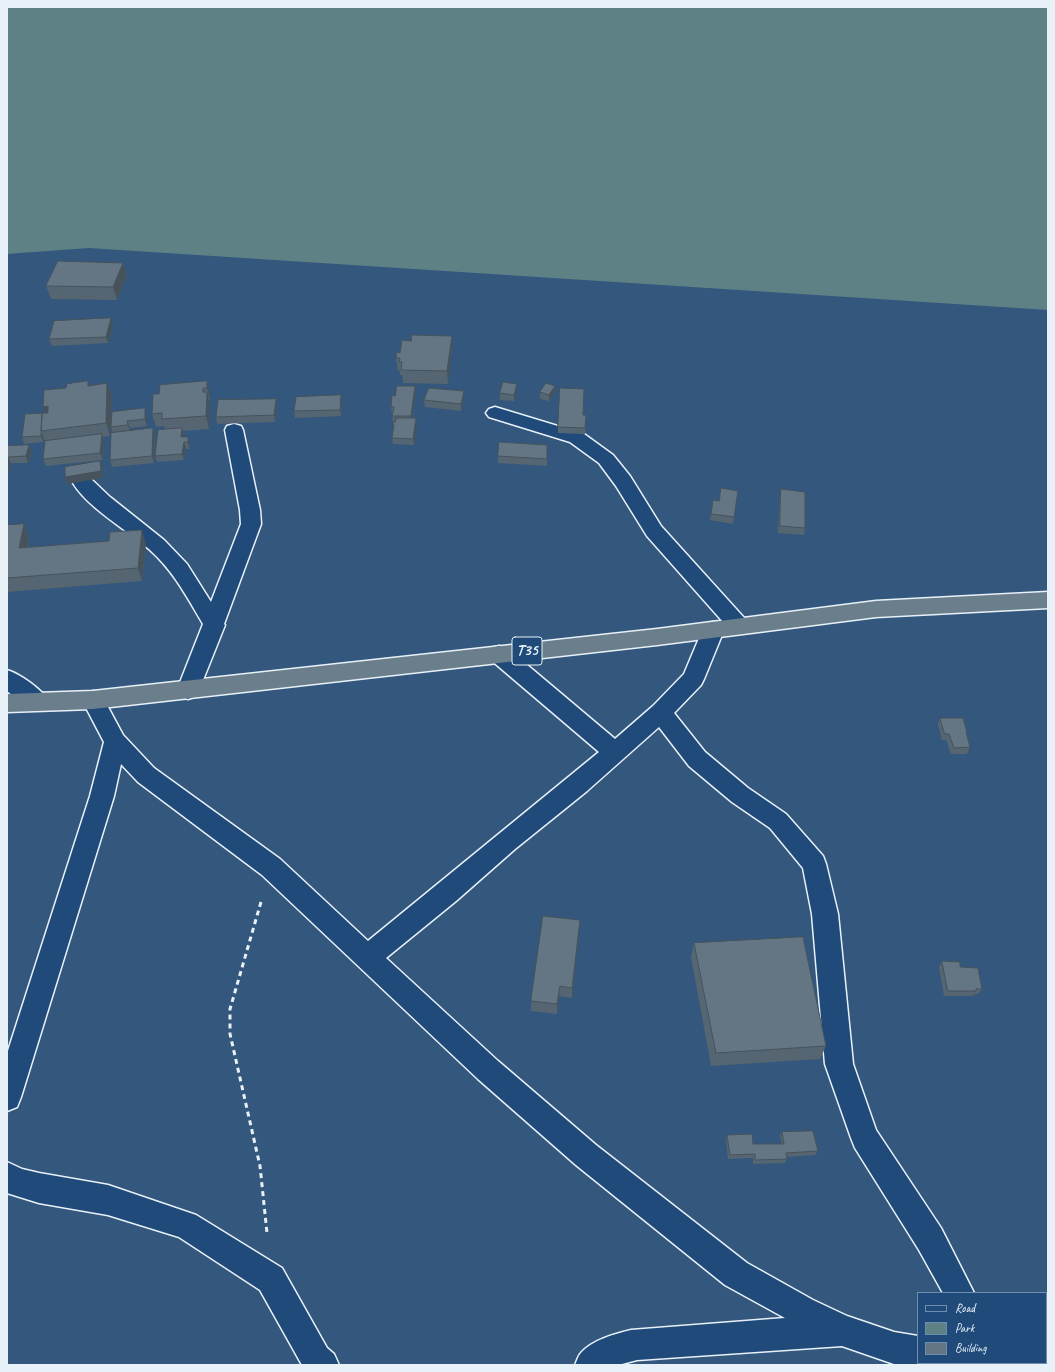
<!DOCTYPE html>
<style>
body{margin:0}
#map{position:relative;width:1055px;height:1372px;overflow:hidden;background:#34577d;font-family:Caveat,sans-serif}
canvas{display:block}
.frame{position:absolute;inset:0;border:8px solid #e8f1f8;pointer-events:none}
.legend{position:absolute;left:917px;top:1292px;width:130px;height:72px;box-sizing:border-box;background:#1f4a7a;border:1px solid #6f8dac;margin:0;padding:5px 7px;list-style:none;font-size:12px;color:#e8f1f8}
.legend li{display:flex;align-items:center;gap:8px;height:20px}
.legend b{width:20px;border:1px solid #6f8dac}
</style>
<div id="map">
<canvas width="1055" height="1372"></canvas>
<div class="frame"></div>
<ul class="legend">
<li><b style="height:5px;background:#1f4a7a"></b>Road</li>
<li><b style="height:11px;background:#5e8186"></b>Park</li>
<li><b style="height:11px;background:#647684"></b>Building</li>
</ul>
</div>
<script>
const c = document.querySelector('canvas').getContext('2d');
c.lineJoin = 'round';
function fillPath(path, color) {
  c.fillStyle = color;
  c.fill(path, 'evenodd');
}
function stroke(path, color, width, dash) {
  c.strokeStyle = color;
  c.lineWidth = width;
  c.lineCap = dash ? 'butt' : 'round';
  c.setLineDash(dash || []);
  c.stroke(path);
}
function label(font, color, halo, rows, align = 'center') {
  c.font = font + ' Caveat,sans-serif';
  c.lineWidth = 4;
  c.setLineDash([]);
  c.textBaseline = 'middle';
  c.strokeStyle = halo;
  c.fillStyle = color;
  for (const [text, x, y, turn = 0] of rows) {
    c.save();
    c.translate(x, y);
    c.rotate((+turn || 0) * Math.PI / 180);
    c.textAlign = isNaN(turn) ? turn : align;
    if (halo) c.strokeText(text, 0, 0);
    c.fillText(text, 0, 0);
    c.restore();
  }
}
fillPath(new Path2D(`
 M7 7H1048V310L89 248 7 254Z`), '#5e8186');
const street = new Path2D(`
 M495 407 584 434 613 455 630 476 661 526 746 620 750 626 746 632 739 634 732 632 647 536 616 486 599 463 570 442 489 417 486 413 489 409Z
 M234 424 241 426 243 430 260 510 261 524 224 624 225 625 199 690 196 696 188 699 180 696 177 690 203 624C187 597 173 570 149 549 127 530 88 508 73 483L76 478 83 476 90 478 110 497 164 540 187 564 211 602 241 524 240 510 225 430 227 426Z
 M713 622 721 624 724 630 704 679 701 685 674 713 705 752 748 788 786 814 823 856 826 864 838 914 853 1064 876 1130 941 1228 974 1293H943L919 1250 855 1148 851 1138 825 1064 812 914 803 868 770 828 732 802 689 766 659 727 587 791 515 849 456 901 386 958 498 1061 596 1145 747 1263 813 1300 847 1316 894 1332 918 1336V1363H929L924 1365 894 1364 842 1346 637 1360 618 1365H575C577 1361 578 1356 581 1353 592 1340 615 1334 631 1330L785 1318 725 1285 576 1165 478 1079 262 875 138 782 121 764 114 796 21 1097 17 1107 7 1111V1054L90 796 104 742 82 700 85 694 93 691 101 694 123 735 154 768 280 859 368 941 599 752 491 660 488 654 491 648 499 646 507 648 615 739 653 706 684 674 705 624Z
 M7 670C20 674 43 690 49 702L46 708C30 713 19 700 7 691Z
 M7 1162 22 1169 39 1173 108 1185 196 1215 282 1268 327 1348 334 1354 339 1365H302L260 1290 179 1237 108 1215 39 1203 7 1193Z
 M966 1363H1010L1011 1365H967Z`);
const highway = new Path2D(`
 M1048 592V608L876 617 657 645 93 709 7 712V694L93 691 657 629 876 601Z`);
stroke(street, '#e8f1f8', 3);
stroke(highway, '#e8f1f8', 3);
stroke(new Path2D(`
 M261 902 230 1009V1034L260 1166 267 1233`), '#e8f1f8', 3, [5, 4]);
fillPath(street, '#1f4a7a');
fillPath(highway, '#6b7e8b');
fillPath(new Path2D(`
 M123 263 127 276 117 300 51 299 46 286Z
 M113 325 108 343 52 346 49 339Z
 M452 349 448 384 403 383 402 375H400V371H398L396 358Z
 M207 381 210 394V401H209L210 405 209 429 183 431 184 435V437L190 444 189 449H186L184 460 157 462 155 456 165 429 164 426 156 427 152 414Z
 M517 384V390L514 401 500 400V393Z
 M90 385 112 396 110 436 103 437 104 441 103 460 46 466 43 459 45 441 44 439 43 442 24 444 22 437 44 413Z
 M415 386 416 393 412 418H416L417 425 414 445 393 444 392 438 393 431V423L391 407 395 396Z
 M555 386V392L549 401 540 399V392Z
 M464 398 461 411 425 407 424 400Z
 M276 399 277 405 275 422 217 424 216 417Z
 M342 402 341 416 295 418 294 411Z
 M112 412 147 415V426L130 428V431L155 435 154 463 112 467 110 460 113 433 111 427Z
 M583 415H586L585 434 558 433V427Z
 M547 445V466L498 463V456Z
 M7 446 32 451 28 463H11L8 474H7Z
 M781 489 805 528 804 535 778 533 780 496Z
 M738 491 733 524 710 520 713 500 719 501Z
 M24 524 29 537 28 547 146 543 142 581 7 592V525Z
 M940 718 967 732 966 734 970 747 967 754H951L946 740H942L938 724Z
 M579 931 572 998 559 996 557 1014 531 1011V1001Z
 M694 943 826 1046 820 1059 711 1066 691 957Z
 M942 961 960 967 982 989 978 994 973 995 972 996H944L939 967Z
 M782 1132 818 1151 815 1155 787 1157V1159L785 1163 753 1164V1158L728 1159 726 1139 727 1135 753 1144H782L780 1136Z`), '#566572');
fillPath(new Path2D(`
 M123 263 127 276 117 300 113 287Z
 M111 318 113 325 108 343 106 337Z
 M452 336V349L448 384 447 371Z
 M207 381 210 394V401L207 388Z
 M107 383 112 396 110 436 106 423Z
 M517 384V390L514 401V395Z
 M415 386 416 393 411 423V416Z
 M555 386V392L549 401V395Z
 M203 388 206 402 207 392 210 405 209 429 206 416Z
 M464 391V398L461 411V404Z
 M341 395 342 402 341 416 340 410Z
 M276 399 277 405 275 422 274 415Z
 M48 406V420L43 407Z
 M145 408 147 415V426L145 419Z
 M416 418 417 425 414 445 413 439Z
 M127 421 130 428V432L128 425Z
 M153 428 155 435 154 463 152 456Z
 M182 428 184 435 183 444 181 437Z
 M41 432 44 439 43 442 41 436Z
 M102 434 104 441 103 460 100 453Z
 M188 437 190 444 189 449 188 442Z
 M184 442 186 449 184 460 182 454Z
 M29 445 32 451 28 463 26 456Z
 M8 457 11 463 8 474 7 472V461Z
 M100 461 103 468V478L67 484 65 477Z
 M24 524 29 537 25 560 19 548Z
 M142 530 146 543 142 581 138 568Z
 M580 920 579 931 572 998V988Z
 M560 986 559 996 557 1014V1004Z`), '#46535c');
const building = new Path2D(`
 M58 261 123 263 113 287 46 286Z
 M111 318 106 337 49 339 54 321Z
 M412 335 452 336 447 371 401 370 402 362H399L400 358H396L397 352 400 353 402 340 411 341Z
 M88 381V386L107 383 106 423 41 431 42 413H48V406L43 407 44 390 66 388 67 384Z
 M207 381V388H203V392H207L206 416 162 419V413L152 414 153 394H159L160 385Z
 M503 382 517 384 514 395 500 393Z
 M546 383 555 386 549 395 540 392Z
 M397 386H415L411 416H392L394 407H391L392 395 395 396Z
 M429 388 464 391 461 404 424 400Z
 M560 388 584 389 583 415H586L585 428 558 427Z
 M341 395 340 410 294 411 296 397Z
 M276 399 274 415 216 417 218 400Z
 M145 408V419L127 421 128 425 111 427 112 412Z
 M42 413 41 436 22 437 25 414 44 413Z
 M396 418H416L413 439 392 438 394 425H393V422H395Z
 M153 428 152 456 110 460 111 433Z
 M182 428 181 437H188V442H184L182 454 155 456 158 430Z
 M102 434 100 453 43 459 45 441Z
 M499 442 547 445V459L498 456Z
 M29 445 26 456 8 457 7 461V446Z
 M100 461 101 471 65 477V467Z
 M721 488 738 491 734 517 711 514 713 500 719 501Z
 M781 489 805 492V528L780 526Z
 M24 524 19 548 109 541 110 532 142 530 138 568 7 578V525Z
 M940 718H963L967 732H966L970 747 954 748 949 734H945Z
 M543 916 580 920 572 988 560 986 557 1004 531 1001Z
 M803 937 826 1046 716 1053 694 943Z
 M942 961 960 962V967L978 968 982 989H976V991H948Z
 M813 1131 818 1151 786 1153 787 1159 755 1160V1154L730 1155 727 1135 752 1134 753 1144H784L782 1132Z`);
fillPath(building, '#647684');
stroke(building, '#46535c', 1);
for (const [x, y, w] of [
 [527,651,30]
]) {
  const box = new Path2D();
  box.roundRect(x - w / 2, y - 14, w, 28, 3);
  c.fillStyle = '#1f4a7a';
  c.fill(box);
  stroke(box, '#e8f1f8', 1);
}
label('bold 16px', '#e8f1f8', null, [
 ["T35",527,651]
]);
</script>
